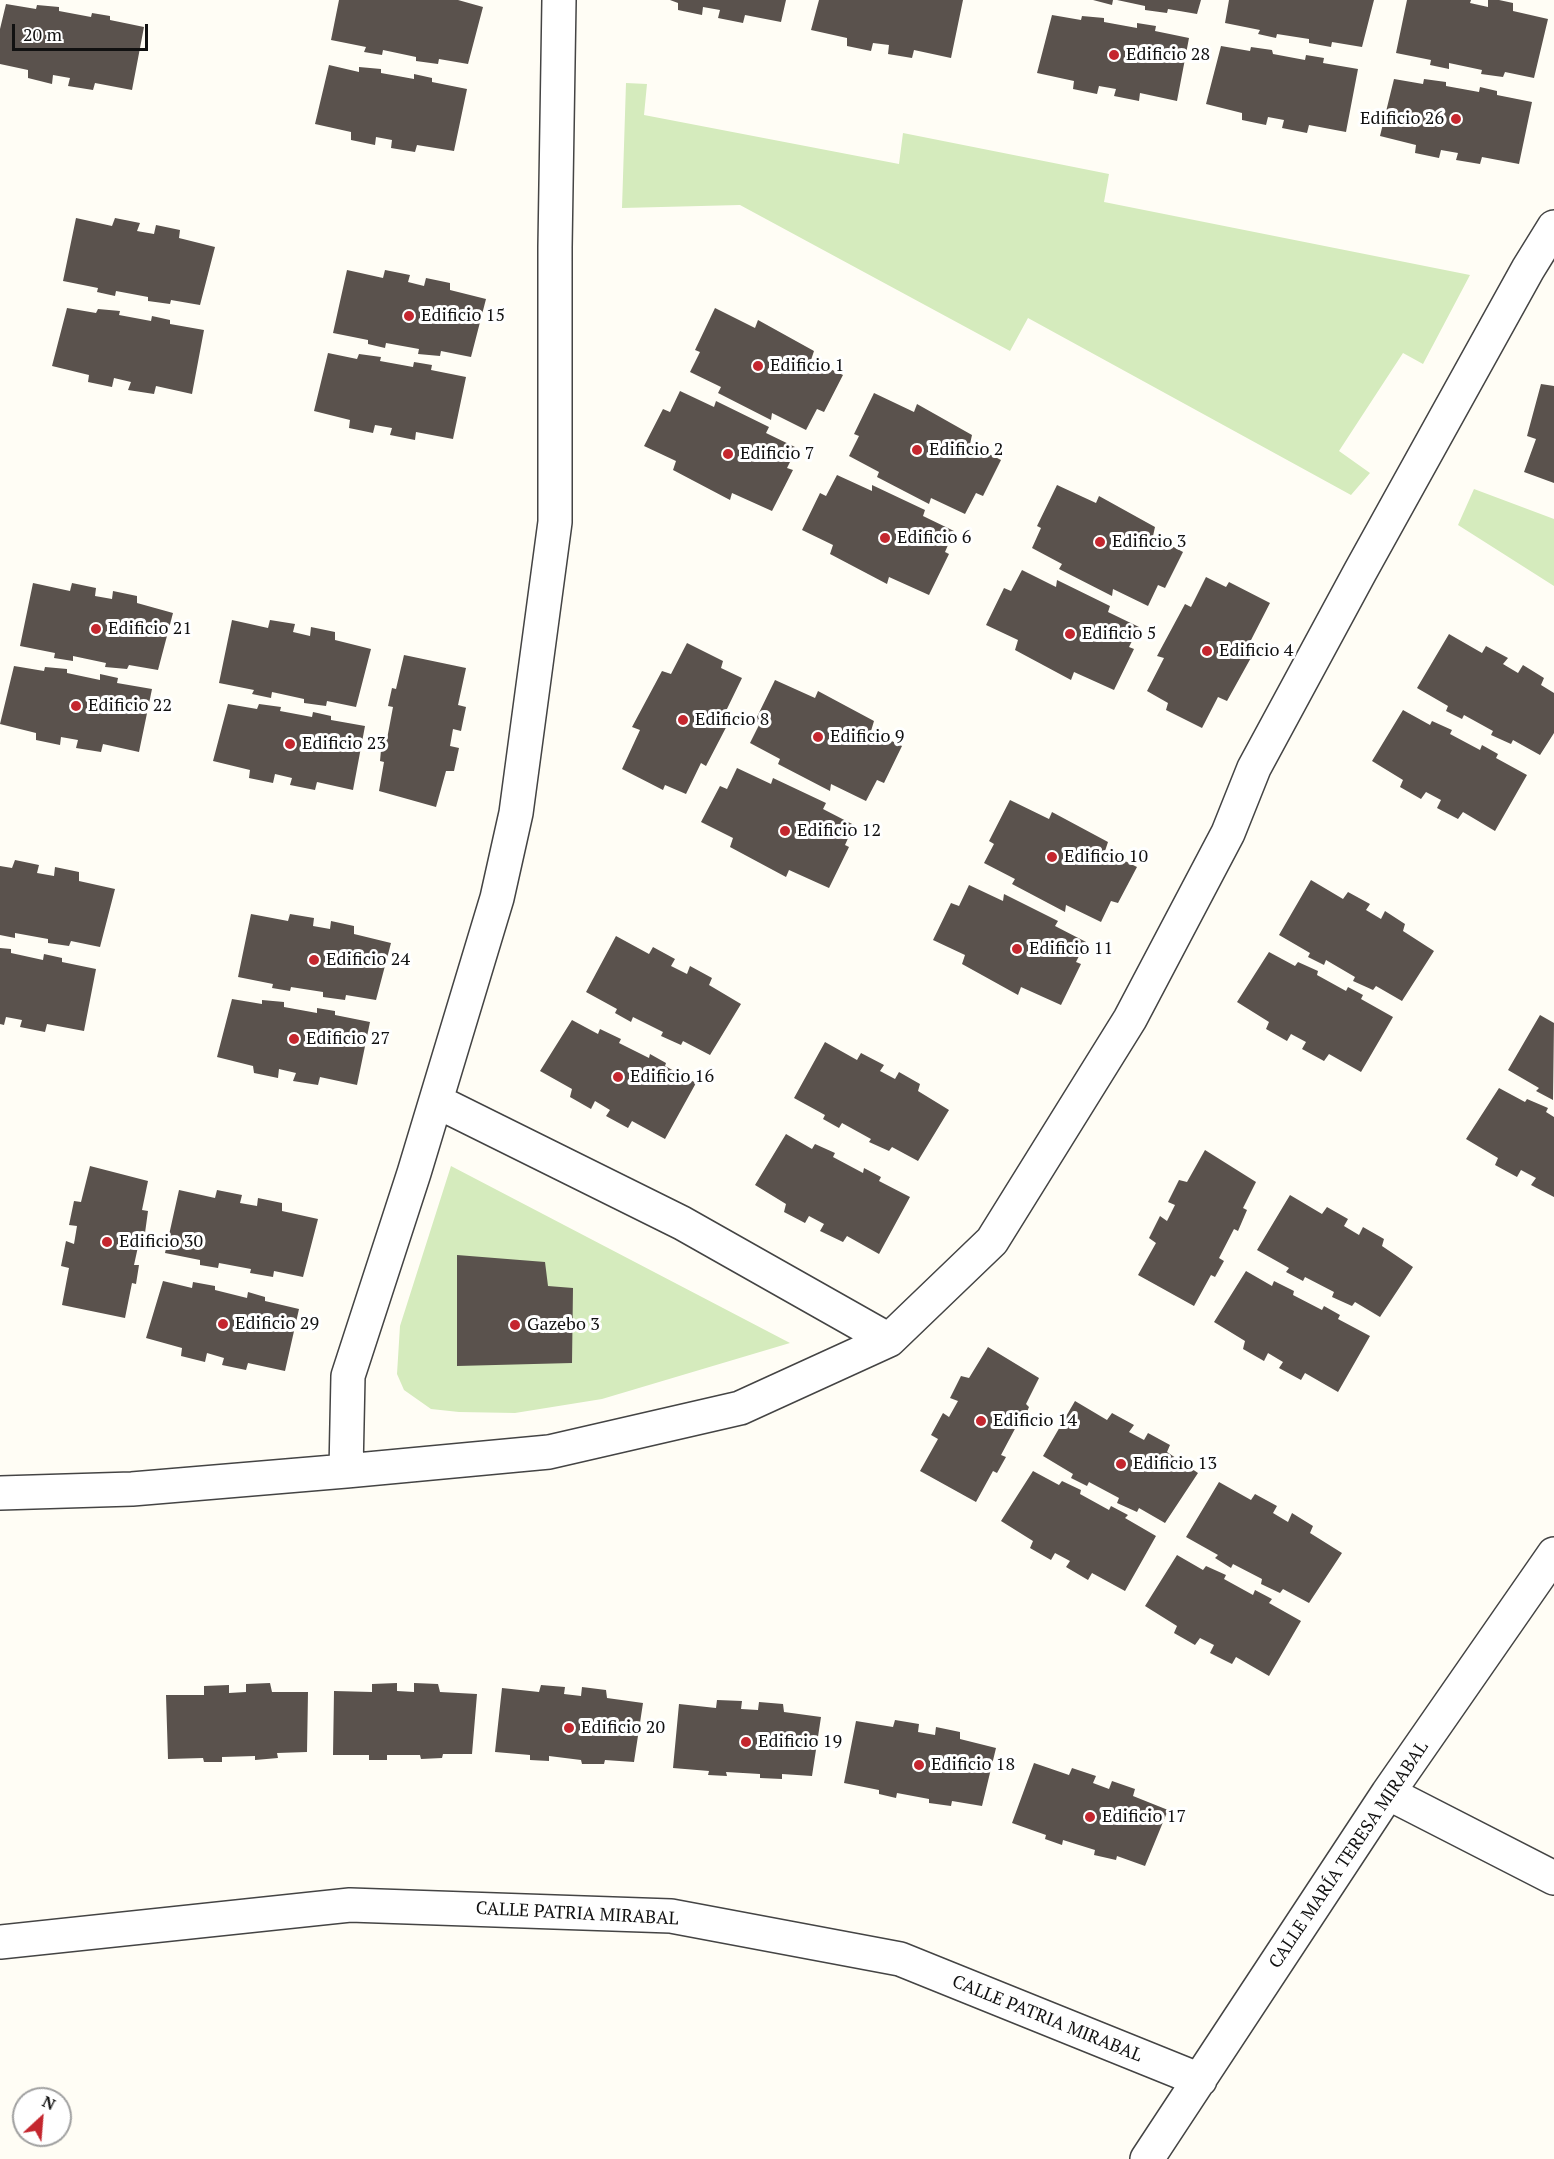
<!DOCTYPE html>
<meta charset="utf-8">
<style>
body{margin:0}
#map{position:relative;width:1554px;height:2159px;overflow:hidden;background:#fffdf5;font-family:"PT Serif",serif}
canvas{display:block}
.north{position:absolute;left:12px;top:2087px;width:60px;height:60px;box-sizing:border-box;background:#fff;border:2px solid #a0a0a0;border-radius:50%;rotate:26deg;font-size:16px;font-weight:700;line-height:24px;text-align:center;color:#111}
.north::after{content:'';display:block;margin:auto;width:21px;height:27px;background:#c4262e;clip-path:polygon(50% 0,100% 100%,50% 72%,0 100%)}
.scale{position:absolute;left:12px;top:24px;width:136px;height:27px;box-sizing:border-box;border:3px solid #111;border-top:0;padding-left:8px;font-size:18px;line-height:21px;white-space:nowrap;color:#111;-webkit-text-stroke:4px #fff;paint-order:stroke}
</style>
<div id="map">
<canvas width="1554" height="2159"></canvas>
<div class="north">N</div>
<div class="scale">20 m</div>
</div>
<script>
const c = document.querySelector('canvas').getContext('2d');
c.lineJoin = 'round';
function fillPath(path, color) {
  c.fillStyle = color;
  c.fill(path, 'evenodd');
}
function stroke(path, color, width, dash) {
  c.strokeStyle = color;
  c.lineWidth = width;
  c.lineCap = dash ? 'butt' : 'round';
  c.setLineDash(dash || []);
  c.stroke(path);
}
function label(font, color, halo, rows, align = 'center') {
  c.font = font + ' "PT Serif",serif';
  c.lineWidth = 6;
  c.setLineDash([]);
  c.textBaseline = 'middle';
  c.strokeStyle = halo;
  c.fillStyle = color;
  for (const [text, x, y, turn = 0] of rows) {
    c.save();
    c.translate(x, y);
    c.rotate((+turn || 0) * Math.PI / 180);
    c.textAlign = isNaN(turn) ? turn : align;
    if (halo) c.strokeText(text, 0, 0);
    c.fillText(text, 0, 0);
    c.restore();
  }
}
fillPath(new Path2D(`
 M626 83 647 84 644 115 899 164 903 133 1109 174 1104 202 1470 275 1423 364 1403 353 1339 451 1370 473 1351 495 1028 318 1010 351 740 205 622 208Z
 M1474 489 1554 519V586L1458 525Z
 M451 1166 790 1343 602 1399 515 1413 459 1412 431 1409 404 1390 397 1374 400 1326Z`), '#d5ebbd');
fillPath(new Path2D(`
 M339 0H458L483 7 468 64 439 59 438 64 416 61V57L383 50 382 55 364 52 366 47 331 40Z
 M670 0H786L781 22 745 15 743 23 718 18 720 10 703 7 702 15 678 10V3Z
 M819 0H963L951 58 914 50 912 58 888 54 889 45 873 43 871 51 847 46V38L811 30Z
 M1093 0H1113L1112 5Z
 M1117 0H1201L1197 14 1168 9 1167 13 1145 10V6Z
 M1229 0H1374L1362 47 1332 42 1331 47 1309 43V39L1277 34 1276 38 1258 34 1260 30 1225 23Z
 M1407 0H1471L1470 3 1488 7V0H1499L1513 3V11L1548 19 1534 78 1505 72 1503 77 1481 74 1482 70 1449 63V69L1430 65 1431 60 1396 53Z
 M6 4 36 9 37 5 59 7V11L91 17 92 13 110 16V20L144 27 132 90 95 83 93 90 68 86 70 78 53 75 52 84 28 78V70L0 64V29Z
 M1052 15 1081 20 1082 16 1104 18V22L1137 28V23L1156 26 1155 31 1189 38 1177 101 1140 93 1139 101 1114 96 1116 89 1099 86 1097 94 1073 89 1074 81 1037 73Z
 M1221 46 1250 51 1251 47 1272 50 1273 54 1305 60 1306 55 1324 58 1323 63 1358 69 1346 132 1309 125 1307 133 1282 128 1284 120 1268 117 1266 125 1242 120V113L1206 104Z
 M329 65 359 72V67L381 69V73L414 79V74L432 78V82L467 89 454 151 417 145 415 152 391 148 392 140 376 137 375 145 351 140V132L315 124Z
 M1394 79 1423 84 1424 79 1446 82V86L1479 92 1480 87 1497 91V95L1532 102 1519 164 1482 157 1480 164 1456 160 1458 153 1441 150 1439 158 1415 153 1416 145 1380 136Z
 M76 218 112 226 115 218 140 223 137 231 154 234 156 225 180 230 179 238 215 247 200 305 171 300 170 304 148 301V297L116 291 115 296 97 292 98 288 63 281Z
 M347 270 383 278 385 270 410 275 408 282 424 286 426 278 450 283V290L486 299 471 357 441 351 440 356 418 354 419 349 386 343 385 348 368 344V340L333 333Z
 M67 308 96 313 98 309 120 311 119 315 151 321 152 316 170 320V324L204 330 192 394 156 386 154 394 128 390 131 382 114 378 112 387 88 382 89 375 52 366Z
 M715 308 755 328 758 320 814 351 811 360 843 375 824 412 817 409 806 430 772 413 771 420 718 393 721 387 690 372 700 352 695 350Z
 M328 353 357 359 359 354 381 357 380 361 413 367 414 362 432 365 431 370 466 377 453 439 416 432 415 440 390 435 392 428 375 425 373 433 349 428 350 420 314 411Z
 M1541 384 1554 386V483L1524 472 1536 439 1527 436Z
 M680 391 714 407 716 401 769 427 766 433 797 448 787 468 793 470 772 511 732 493 730 500 673 470 676 461 644 446 663 409 670 412Z
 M874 393 914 412 917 404 972 435 970 444 1001 460 983 496 976 493 965 514 931 498 929 504 877 477 879 472 849 456 859 436 854 434Z
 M837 475 872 491V485L925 510 923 516 954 531 945 552 949 554 929 595 889 577 887 584 830 554 833 545 802 530 820 493 826 496Z
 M1057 485 1096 503 1099 496 1155 527 1153 536 1183 552 1165 588 1158 585 1148 606 1113 589 1112 596 1059 569 1062 564 1032 548 1041 528 1037 526Z
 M1022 570 1056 587 1057 580 1110 606 1108 612 1139 627 1129 647 1134 649 1114 690 1074 672 1071 680 1015 650 1018 640 986 625 1004 588 1011 591Z
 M1206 577 1226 587 1229 582 1270 603 1250 642 1258 645 1227 701 1218 697 1202 728 1166 710 1168 703 1147 691 1164 658 1157 656 1185 604 1191 607Z
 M33 583 70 591 72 583 96 588 95 596 112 599 113 591 137 596V603L173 613 158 670 129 665 127 669 105 667 106 663 73 656V661L54 658 55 653 20 646Z
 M232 620 268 628 270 620 295 624 293 632 310 636 311 627 335 632V640L371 649 356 707 327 701 326 706 304 703V699L272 692 271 698 252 694 254 690 219 683Z
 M1449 634 1482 653 1486 646 1508 658 1503 664 1518 673 1523 665 1544 678 1541 685 1554 693V733L1540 755 1513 740 1511 744 1491 735 1493 731 1464 715 1462 719 1446 711 1448 706 1417 688Z
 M687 643 723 661 721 668 742 678 725 713 733 714 706 766 701 763 686 794 665 785 663 790 622 769 640 730 632 727 662 671 671 674Z
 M404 655 466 668 458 705 466 707 461 731 453 729 450 746 459 748 454 771H446L436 807 379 791 384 762 380 761 382 739H387L393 707 388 706 392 688 396 689Z
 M14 666 44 671 45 667 67 669V673L100 680V674L118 678 117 683 152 689 139 752 103 744 101 752 76 748 78 740 61 737 60 745 36 740V733L0 724Z
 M775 680 815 698 818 691 874 721 871 731 902 746 884 783 877 780 866 801 831 784 830 791 778 764 780 759 750 743 760 723 755 721Z
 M228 704 257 709 259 704 281 707 280 711 312 717 313 712 331 716V720L365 726 353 790 317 782 315 790 290 785 292 778 275 774 273 783 249 778 250 770 213 761Z
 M1403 710 1430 725 1432 721 1452 730 1450 734 1480 750 1482 745 1498 754 1496 758 1527 775 1495 831 1463 812 1458 819 1437 808 1441 800 1426 792 1421 799 1400 787 1403 780 1372 761Z
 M737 768 771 784 773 778 826 803 823 809 854 825 845 845 849 847 829 888 789 870 786 877 730 847 733 838 701 822 720 786 727 789Z
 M1010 800 1049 819 1052 812 1108 842 1105 851 1137 867 1118 903 1111 901 1101 922 1066 905 1065 912 1012 884 1015 879 984 863 994 844 989 841Z
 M15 860 39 865 37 873 54 876 55 867 79 872V881L115 889 100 947 71 941 69 946 48 943V939L15 933V938L0 935V866L12 868Z
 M1311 880 1343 899 1348 892 1370 904 1366 910 1381 919 1385 911 1405 924 1403 931 1434 951 1402 1001 1376 986 1373 990 1353 981 1355 977 1326 960 1324 965 1308 957 1310 953 1279 935Z
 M969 885 1003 901 1004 894 1058 921 1055 926 1086 942 1076 962 1081 964 1061 1005 1021 987 1018 995 962 964 965 955 933 940 951 903 959 906Z
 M251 914 288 921 290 914 314 918 313 926 330 929 331 921 354 926V934L391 943 376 1000 346 995 345 1000 323 997V992L291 987 290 991 272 988 273 984 238 977Z
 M616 936 649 954 653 947 675 959 671 966 687 974 690 966 712 978 709 985 741 1004 710 1055 683 1041 681 1045 661 1036 663 1032 633 1017 631 1022 615 1013 617 1009 586 992Z
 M0 948 11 949V953L43 960 44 954 62 958V962L96 969 84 1031 47 1024 45 1032 20 1027 22 1020 6 1017 4 1025 0 1024Z
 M1269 952 1295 966 1298 962 1318 971 1317 975 1346 991 1348 987 1363 995 1361 999 1393 1017 1361 1072 1329 1054 1324 1061 1302 1049 1306 1042 1291 1034 1287 1041 1266 1029 1269 1022 1237 1002Z
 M232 999 262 1004V1000L284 1002V1007L317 1013V1008L335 1011V1015L370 1022 357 1085 320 1077 318 1085 293 1081 296 1073 279 1069 278 1078 254 1073 253 1066 217 1057Z
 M1540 1015 1554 1023 1553 1100 1536 1091 1539 1088 1508 1070Z
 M572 1020 598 1034 600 1029 621 1039 619 1043 649 1058 650 1054 666 1063 665 1066 696 1083 665 1139 632 1121 628 1128 606 1116 610 1110 595 1101 591 1109 570 1097 572 1089 540 1071Z
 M825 1042 857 1060 861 1053 884 1065 880 1071 895 1079 899 1072 920 1084 918 1091 949 1110 918 1161 892 1147 889 1151 869 1142 871 1139 842 1123 839 1128 823 1119 825 1115 794 1098Z
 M1499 1088 1525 1102 1527 1099 1548 1108 1546 1112 1554 1117V1197L1531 1185 1536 1178 1521 1170 1517 1177 1495 1165 1498 1158 1466 1139Z
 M786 1134 812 1149 815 1144 835 1153 833 1157 863 1173 864 1168 881 1177 879 1181 910 1197 879 1254 847 1236 843 1242 820 1231 824 1224 809 1216 805 1223 784 1212 786 1204 755 1185Z
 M1205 1150 1256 1182 1243 1208 1247 1210 1238 1231 1234 1229 1219 1258 1224 1261 1215 1277 1211 1275 1194 1306 1138 1275 1156 1243 1149 1238 1160 1216 1167 1221 1175 1205 1168 1202 1179 1180 1187 1182Z
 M90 1166 148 1181 142 1210 148 1211 145 1233H141L134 1265H139L136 1284 132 1283 125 1318 62 1305 69 1268 61 1266 66 1241 74 1244 77 1226 69 1225 74 1201 81 1202Z
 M179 1190 215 1198 217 1190 242 1195 240 1203 257 1206 258 1198 282 1203V1211L318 1219 303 1277 274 1271 273 1277 250 1273 251 1269 219 1263 218 1268 200 1265V1260L165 1253Z
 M1290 1195 1322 1214 1327 1207 1348 1219 1344 1226 1359 1235 1363 1227 1384 1239 1382 1246 1413 1267 1380 1317 1355 1302 1352 1306 1332 1297 1334 1292 1305 1277 1303 1281 1286 1272 1289 1268 1257 1250Z
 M457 1255 545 1262 548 1286 573 1288 572 1363 457 1366Z
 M1246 1271 1272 1286 1274 1281 1294 1291 1293 1295 1322 1310 1324 1306 1340 1315 1338 1319 1370 1336 1338 1392 1305 1373 1301 1380 1279 1368 1283 1362 1268 1353 1264 1361 1243 1349 1245 1341 1214 1322Z
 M163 1281 192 1288 193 1282 215 1286V1290L247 1298 248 1292 265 1297V1301L299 1309 285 1371 248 1363 246 1370 222 1365 224 1358 207 1353 205 1362 181 1356 182 1348 146 1338Z
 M988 1347 1039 1378 1026 1404 1029 1407 1021 1427 1017 1425 1001 1455 1006 1457 997 1473 993 1471 976 1502 920 1471 938 1439 931 1435 943 1413 949 1417 958 1401 950 1398 961 1376 969 1378Z
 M1075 1401 1107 1420 1112 1413 1134 1425 1129 1432 1144 1440 1148 1433 1170 1445 1167 1452 1198 1473 1165 1523 1139 1508 1137 1512 1117 1503 1119 1498 1089 1482 1087 1486 1071 1478 1073 1474 1043 1456Z
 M1033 1471 1059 1485 1062 1481 1081 1490 1080 1494 1109 1510 1111 1506 1128 1515 1125 1518 1156 1536 1125 1591 1092 1573 1088 1580 1066 1567 1070 1561 1055 1553 1051 1560 1030 1548 1033 1541 1001 1521Z
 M1219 1482 1251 1500 1255 1494 1277 1506 1273 1513 1288 1522 1292 1513 1313 1526 1310 1533 1342 1553 1309 1603 1283 1589 1280 1593 1261 1584 1262 1579 1233 1564 1231 1568 1215 1558 1218 1555 1186 1537Z
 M1177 1555 1203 1570 1206 1566 1226 1575 1224 1579 1253 1595 1255 1590 1272 1599 1269 1603 1301 1621 1269 1676 1236 1657 1232 1664 1210 1653 1214 1645 1200 1638 1195 1645 1174 1633 1177 1626 1145 1606Z
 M270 1683 272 1692H308L307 1752 277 1753 278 1758 255 1760V1756L222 1757V1762H204L203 1758 168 1759 166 1695H204V1686L229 1685V1693L246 1692V1684Z
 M397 1683V1691L414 1692V1683L438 1684 440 1692 477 1694 472 1754H443L442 1758 421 1759 420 1755H387V1760H369V1755H333L334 1691 372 1692V1684Z
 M541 1685 565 1687 564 1694 581 1696 582 1687 606 1690 607 1698 643 1703 634 1762 605 1760 604 1764H582L581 1760 549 1756V1761L530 1760V1755L495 1752 502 1688 539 1692Z
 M717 1700 742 1701 741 1709 758 1710 759 1702 783 1704 784 1712 821 1717 812 1776 782 1774V1779L760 1778V1774L726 1772 727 1776 708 1775 709 1771 673 1768 679 1704 716 1708Z
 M895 1720 919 1724 918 1732 935 1735 936 1727 960 1732V1739L996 1748 982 1806 952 1801 951 1806 929 1803V1799L897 1793 896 1798 879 1794V1790L844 1783 856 1721 893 1727Z
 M1034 1763 1069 1775 1072 1768 1096 1776 1093 1783 1109 1789 1112 1781 1135 1789 1133 1796 1168 1810 1145 1866 1117 1856 1116 1860 1094 1855 1095 1850 1063 1840 1062 1845 1045 1839 1046 1835 1012 1823Z`), '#5a524d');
const minor = new Path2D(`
 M559 0 555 247V522L516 813 497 898 414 1173 348 1376 346 1471 549 1452 740 1408 889 1340 992 1241 1130 1019 1228 833 1254 768 1360 572 1528 269 1554 227
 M436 1101 682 1223 889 1340
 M0 1493 132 1489 346 1471
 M1388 1793 1554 1878
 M0 1942 350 1905 671 1916 900 1959 1200 2080
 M1147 2159 1388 1793 1554 1554`);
stroke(minor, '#444', 36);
stroke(minor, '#fff', 33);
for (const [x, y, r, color] of [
 [1114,55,6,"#c4262e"],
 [1456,119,6,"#c4262e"],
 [409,316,6,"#c4262e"],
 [758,366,6,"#c4262e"],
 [917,450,6,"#c4262e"],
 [728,454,6,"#c4262e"],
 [885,538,6,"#c4262e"],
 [1100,542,6,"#c4262e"],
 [96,629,6,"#c4262e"],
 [1070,634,6,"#c4262e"],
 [1207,651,6,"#c4262e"],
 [76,706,6,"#c4262e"],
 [683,720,6,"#c4262e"],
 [818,737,6,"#c4262e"],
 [290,744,6,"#c4262e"],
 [785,831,6,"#c4262e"],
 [1052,857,6,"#c4262e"],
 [1017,949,6,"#c4262e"],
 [314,960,6,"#c4262e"],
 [294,1039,6,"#c4262e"],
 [618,1077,6,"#c4262e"],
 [107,1242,6,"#c4262e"],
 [223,1324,6,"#c4262e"],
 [515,1325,6,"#c4262e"],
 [981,1421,6,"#c4262e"],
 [1121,1464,6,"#c4262e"],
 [569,1728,6,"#c4262e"],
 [746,1742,6,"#c4262e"],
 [919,1765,6,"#c4262e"],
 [1090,1817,6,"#c4262e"]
]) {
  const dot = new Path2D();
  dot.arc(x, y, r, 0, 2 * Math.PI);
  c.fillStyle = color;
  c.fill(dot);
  stroke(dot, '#fff', 2);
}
label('18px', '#111', '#fff', [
 ["Edificio 28",1126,55],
 ["Edificio 26",1444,119,"right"],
 ["Edificio 15",421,316],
 ["Edificio 1",770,366],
 ["Edificio 2",929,450],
 ["Edificio 7",740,454],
 ["Edificio 6",897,538],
 ["Edificio 3",1112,542],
 ["Edificio 21",108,629],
 ["Edificio 5",1082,634],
 ["Edificio 4",1219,651],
 ["Edificio 22",88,706],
 ["Edificio 8",695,720],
 ["Edificio 9",830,737],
 ["Edificio 23",302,744],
 ["Edificio 12",797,831],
 ["Edificio 10",1064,857],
 ["Edificio 11",1029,949],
 ["Edificio 24",326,960],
 ["Edificio 27",306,1039],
 ["Edificio 16",630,1077],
 ["Edificio 30",119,1242],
 ["Edificio 29",235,1324],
 ["Gazebo 3",527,1325],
 ["Edificio 14",993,1421],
 ["Edificio 13",1133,1464],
 ["Edificio 20",581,1728],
 ["Edificio 19",758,1742],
 ["Edificio 18",931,1765],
 ["Edificio 17",1102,1817]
], 'left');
label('18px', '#111', '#fff', [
 ["CALLE MARÍA TERESA MIRABAL",1349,1855,-56],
 ["CALLE PATRIA MIRABAL",577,1914,3],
 ["CALLE PATRIA MIRABAL",1047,2019,22]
]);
</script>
